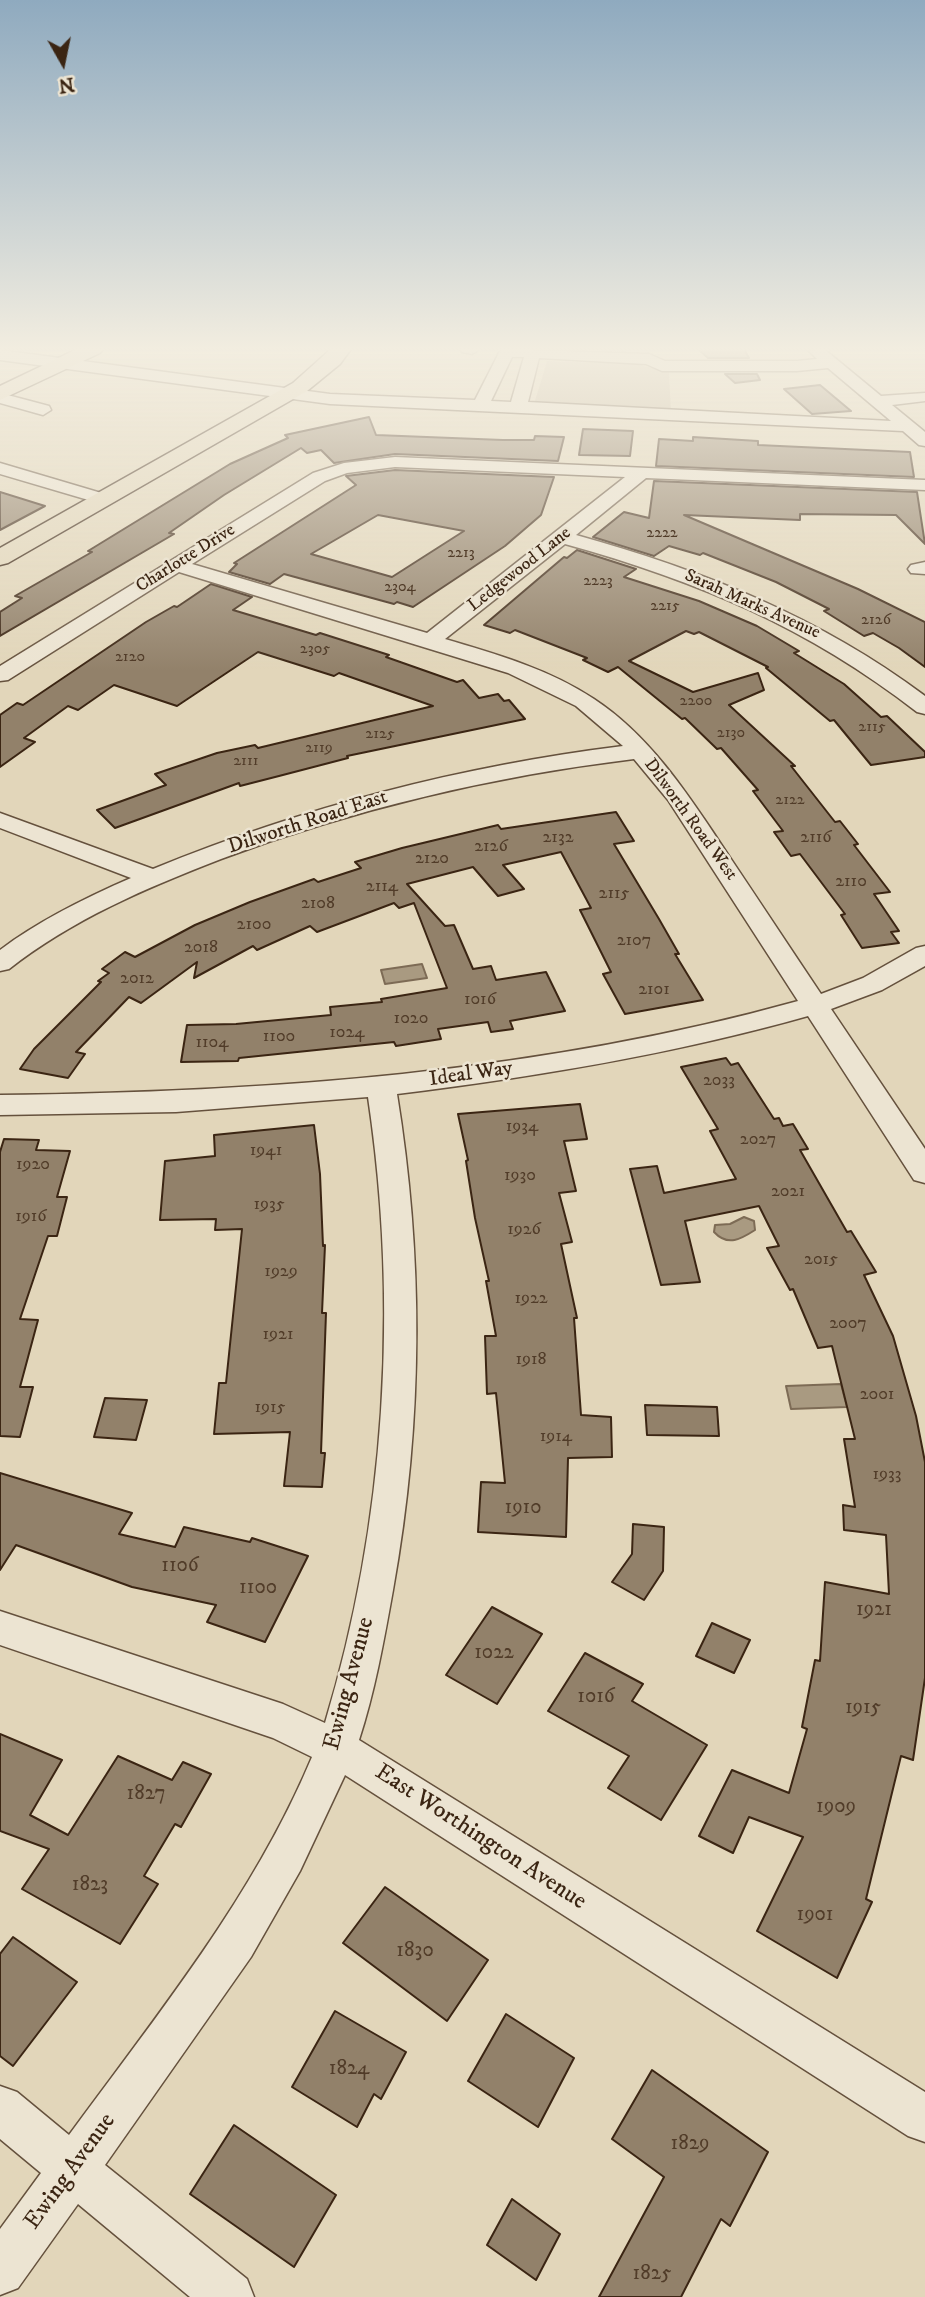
<!DOCTYPE html>
<style>
body{margin:0}
#map{position:relative;width:925px;height:2297px;overflow:hidden;background:#e2d6ba;font-family:"IM FELL DW Pica",serif}
canvas{display:block}
.north{position:absolute;left:28px;top:28px;width:70px;height:70px;-webkit-text-stroke:5px #ece4d2;paint-order:stroke;rotate:171deg;font-size:19px;font-weight:700;line-height:28px;text-align:center;color:#3b2513}
.north::after{content:'';display:block;margin:auto;width:24px;height:32px;background:#3b2513;clip-path:polygon(50% 0,100% 100%,50% 72%,0 100%)}
</style>
<div id="map">
<canvas width="925" height="2297"></canvas>
<div class="north">N</div>
</div>
<script>
const c = document.querySelector('canvas').getContext('2d');
c.lineJoin = 'round';
function fillPath(path, color) {
  c.fillStyle = color;
  c.fill(path, 'evenodd');
}
function stroke(path, color, width, dash) {
  c.strokeStyle = color;
  c.lineWidth = width;
  c.lineCap = dash ? 'butt' : 'round';
  c.setLineDash(dash || []);
  c.stroke(path);
}
function label(font, color, halo, rows, align = 'center') {
  c.font = font + ' "IM FELL DW Pica",serif';
  c.lineWidth = 5;
  c.setLineDash([]);
  c.textBaseline = 'middle';
  c.strokeStyle = halo;
  c.fillStyle = color;
  for (const [text, x, y, turn = 0] of rows) {
    c.save();
    c.translate(x, y);
    c.rotate((+turn || 0) * Math.PI / 180);
    c.textAlign = isNaN(turn) ? turn : align;
    if (halo) c.strokeText(text, 0, 0);
    c.fillText(text, 0, 0);
    c.restore();
  }
}
fillPath(new Path2D(`
 M547 361 636 364 661 370 723 369 669 372 671 412 534 404Z`), '#c6b89e');
const water = new Path2D(`
 M422 964 427 978 385 984 381 970Z
 M744 1217 754 1221 755 1230C741 1239 728 1247 714 1232L715 1225 730 1224Z
 M841 1384 847 1407 791 1409 786 1386Z`);
fillPath(water, '#a99a81');
stroke(water, '#7d6b55', 2);
const building = new Path2D(`
 M698 349H744L749 358H708Z
 M725 374H757L760 380 735 383Z
 M820 385 851 411 812 414 784 389Z
 M369 417 376 435 503 440H534L535 436 564 437 558 461 395 454 334 463 321 450 307 453 301 448 224 495 169 533 174 534 0 636V612L22 598 15 596 92 552 88 551 230 464 288 438 285 435Z
 M583 429 633 431 630 456 579 455Z
 M693 437 758 441V445L910 452 914 477 656 466 659 439 693 441Z
 M395 470 554 477 541 515 505 546 413 607 397 602 394 604 284 574 270 584 229 572 237 564 234 563 356 485 346 476ZM378 515 464 531 392 577 311 554Z
 M654 481 917 492 925 544 896 515 800 514V520L684 515 858 589 925 622V667L899 648 873 633 864 636 824 611 829 609 776 582 703 553 700 555 669 546 654 556 593 537 624 512 649 518Z
 M0 492 45 506 0 530Z
 M577 550 636 569 624 577 699 601 757 626 799 651 794 653 844 684 881 717 887 716 925 752V757L871 765 834 720 830 721 766 668 768 667 699 632 694 634 686 631 629 661 693 692 758 673 764 690 729 705 795 766H791L835 822 840 821 858 844 854 845 890 892 874 894 899 931 891 932 899 943 862 948 841 915 845 914 800 854 791 856 774 832 783 831 753 791 758 790 721 748 717 749 685 718 682 719 618 667 608 672 583 660 587 658 515 630 510 633 484 625 564 557 567 558Z
 M211 584 252 597 233 610 316 635 320 633 389 655 386 657 457 682 463 680 479 698 498 694 504 701 509 700 525 719 347 756 348 758 279 776 240 786 239 783 115 828 97 810 166 785 155 774 217 753 255 745 258 748 433 706 339 673 334 676 258 652 177 706 114 685 78 710 68 706 24 738 35 742 0 767V715L17 703 23 705 146 622 174 606 177 607Z
 M616 812 634 841 614 844 659 919 679 954H675L703 1000 625 1014 603 974 611 972 580 910 591 908 561 852 503 865 524 889 498 896 473 867 407 884 445 926 454 925 473 969 491 966 496 980 546 972 565 1011 510 1021 513 1029 491 1032 488 1022 438 1029 441 1039 396 1046 394 1042 239 1058 238 1061 181 1062 187 1025 236 1024 331 1015 330 1007 382 1002 381 999 447 988 414 903 399 908 394 903 317 932 310 926 257 950 253 946 194 978 197 962 141 1003 129 997 76 1052 85 1054 68 1078 20 1069 34 1049 101 982 98 981 109 973 102 969 125 952 135 957 195 925 250 902 314 879 318 882 361 868 355 862 402 848 498 825 501 829Z
 M726 1058 731 1065 738 1063 774 1119 779 1118 783 1126 793 1124 808 1149 800 1150 847 1232 851 1231 876 1272 864 1275 893 1336 916 1416 925 1462V1678L913 1760 901 1756 866 1899 872 1902 837 1978 757 1931 803 1837 749 1817 733 1853 699 1836 732 1770 789 1793 807 1729 802 1727 815 1660 820 1661 825 1582 889 1594 886 1535 844 1530 843 1505 855 1507 844 1439H855L832 1346 818 1348 793 1289 790 1290 767 1248 779 1246 759 1206 685 1221 700 1282 661 1285 630 1169 657 1166 664 1193 736 1179 710 1131 718 1129 681 1067Z
 M580 1104 587 1139 564 1141 576 1191 559 1193 572 1242 561 1244 577 1318H574L581 1415 611 1417 612 1457 568 1458 566 1537 478 1532 481 1482 505 1483 496 1393 487 1394 485 1336H496L486 1281H489L475 1218 466 1161 468 1160 458 1114Z
 M314 1125 320 1174 323 1246 325 1245 322 1313H326L321 1453H325L322 1487 284 1486 290 1432 214 1434 219 1383H226L242 1229 215 1230 216 1219 160 1220 165 1161 215 1156 214 1135Z
 M4 1139 39 1140 36 1150 70 1151 57 1197H67L57 1236H48L20 1319 38 1320 20 1387H33L20 1437 0 1436V1152Z
 M105 1398 147 1400 136 1440 94 1437Z
 M645 1405 717 1407 719 1436 647 1435Z
 M0 1473 132 1513 119 1534 175 1547 184 1527 250 1542 252 1538 308 1556 265 1642 207 1622 216 1605 132 1587 16 1545 0 1570Z
 M633 1524 664 1527 663 1571 644 1600 612 1582 632 1554Z
 M492 1607 542 1634 497 1704 446 1675Z
 M712 1623 750 1640 734 1673 696 1656Z
 M585 1653 643 1684 632 1701 707 1745 661 1820 608 1788 629 1756 548 1711Z
 M0 1734 62 1760 30 1815 68 1835 118 1756 172 1780 183 1762 211 1774 181 1827 175 1824 144 1876 158 1884 120 1944 22 1889 49 1849 0 1831Z
 M385 1887 488 1960 447 2021 343 1943Z
 M13 1937 77 1982 13 2066 0 2056V1954Z
 M335 2011 406 2052 381 2099 374 2094 357 2127 292 2087Z
 M506 2014 574 2058 538 2127 468 2081Z
 M652 2070 768 2152 730 2226 721 2219 681 2297H599L664 2177 612 2139Z
 M234 2125 336 2195 294 2267 190 2194Z
 M512 2199 560 2234 536 2280 487 2245Z`);
fillPath(building, '#92816a');
stroke(building, '#3b2513', 2);
const minor = new Path2D(`
 M460 349H480L472 354 462 352Z
 M501 349 649 354 665 361H797L817 359 809 351 824 349 881 396 925 393V401L892 405 925 432V446L919 445 903 431 330 404 0 360V350L330 394 475 400ZM512 357H524L511 402 491 401ZM539 358 646 364 662 371H797L828 368 891 421 528 402Z
 M0 393 49 406 51 410 43 415 0 403Z
 M395 457 925 480V490L646 478 576 535C702 570 820 617 925 696V714L917 712C807 627 698 581 565 544L445 639C496 654 549 669 594 699 652 737 691 799 729 856 760 902 790 948 821 994L863 978 916 948 925 946V966L882 990 831 1009 925 1149V1183L914 1180 808 1016C674 1054 535 1077 397 1094 424 1260 423 1424 393 1590 384 1640 375 1691 359 1740L925 2092V2142L908 2136 345 1775 300 1871 251 1957 105 2165 247 2279 254 2297H190L78 2204 18 2288 0 2295V2229L41 2173 0 2139V2086L17 2092 69 2135C157 2015 254 1896 312 1757L273 1738 0 1645V1611L283 1704 325 1723C386 1522 399 1304 368 1097L176 1112 0 1115V1095C268 1092 539 1073 798 1001L668 800 634 759C492 776 355 809 221 859 146 888 73 919 9 969L0 971V950C40 920 85 898 131 878L0 828V813L153 869C304 807 461 766 623 746L576 706 508 673 179 572 8 680 0 681V666L313 473 344 463ZM395 467 625 477 427 633 192 564 325 481 347 473Z
 M0 463 108 495 111 499 102 504 0 474Z
 M925 562V574L911 573 908 569 911 565Z`);
const major = new Path2D(`
 M77 349H103L100 353 0 400V386Z
 M331 349H351L340 364 307 391 8 563 0 565V548L293 383Z`);
stroke(minor, '#65513d', 3);
stroke(major, '#3b2513', 3);
fillPath(minor, '#ece4d2');
fillPath(major, '#e2d6ba');
const sky = c.createLinearGradient(0, 0, 0, 671);
sky.addColorStop(0, '#8faabf');
sky.addColorStop(0.52, '#f2ede0');
sky.addColorStop(1, '#f2ede000');
c.fillStyle = sky;
c.fillRect(0, 0, 925, 671);
label('16px', '#513c29', null, [
 ["2222",662,534],
 ["2213",461,554],
 ["2223",598,582],
 ["2304",400,588],
 ["2215",665,607],
 ["2126",876,621],
 ["2305",315,650],
 ["2120",130,658],
 ["2200",696,702],
 ["2115",872,728],
 ["2130",731,734],
 ["2125",380,735],
 ["2119",319,749],
 ["2111",246,762],
 ["2122",790,801]
]);
label('18px', '#3b2513', '#ece4d2', [
 ["Charlotte Drive",186,559,-32],
 ["Ledgewood Lane",520,570,-38],
 ["Sarah Marks Avenue",752,605,24],
 ["Dilworth Road West",690,820,54]
]);
label('18px', '#513c29', null, [
 ["2132",558,838],
 ["2116",816,838],
 ["2126",491,847],
 ["2120",432,859],
 ["2110",851,882],
 ["2114",382,887],
 ["2115",614,894],
 ["2108",318,904],
 ["2100",254,925],
 ["2107",634,941],
 ["2018",201,948],
 ["2012",137,979],
 ["2101",654,990],
 ["1016",480,1000],
 ["1020",411,1019],
 ["1024",347,1033],
 ["1100",279,1037],
 ["1104",212,1043],
 ["2033",719,1081],
 ["1934",522,1127],
 ["2027",758,1140],
 ["1941",266,1151],
 ["1920",33,1165],
 ["1930",520,1176],
 ["2021",788,1192],
 ["1935",269,1205],
 ["1916",31,1217],
 ["1926",524,1230],
 ["2015",821,1260],
 ["1929",281,1272],
 ["1922",531,1299],
 ["2007",848,1324],
 ["1921",278,1335],
 ["1918",531,1360],
 ["2001",877,1395],
 ["1915",270,1408],
 ["1914",556,1437],
 ["1933",887,1475]
]);
label('21px', '#3b2513', '#ece4d2', [
 ["Dilworth Road East",308,823,-18],
 ["Ideal Way",471,1075,-8]
]);
label('21px', '#513c29', null, [
 ["1910",523,1509],
 ["1106",180,1567],
 ["1100",258,1589],
 ["1921",874,1611],
 ["1022",494,1654],
 ["1016",596,1698],
 ["1915",863,1709],
 ["1827",146,1795],
 ["1909",836,1808],
 ["1823",90,1886],
 ["1901",815,1916],
 ["1830",415,1952],
 ["1824",349,2070],
 ["1829",690,2145],
 ["1825",652,2275]
]);
label('24px', '#3b2513', '#ece4d2', [
 ["Ewing Avenue",350,1684,-75],
 ["East Worthington Avenue",480,1838,33],
 ["Ewing Avenue",71,2172,-54]
]);
</script>
